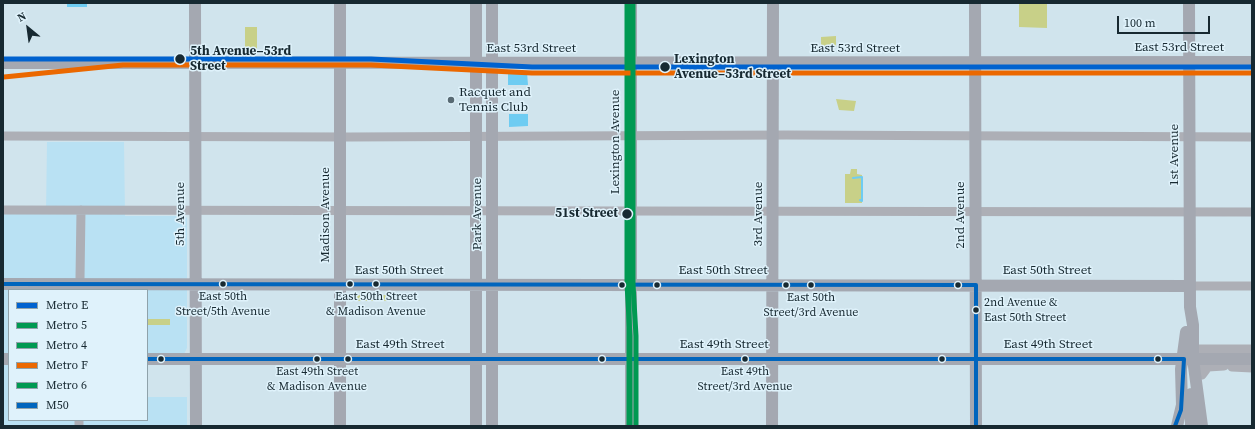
<!DOCTYPE html>
<meta charset="utf-8">
<style>
body{margin:0}
#map{position:relative;width:1255px;height:429px;overflow:hidden;background:#d0e4ed;font-family:"Source Serif 4",serif}
canvas{display:block}
.frame{position:absolute;inset:0;border:4px solid #172931;pointer-events:none}
.legend{position:absolute;left:8px;top:289px;width:140px;height:132px;box-sizing:border-box;background:#dff2fb;border:1px solid #8fa2aa;margin:0;padding:5px 7px;list-style:none;font-size:12px;color:#172931}
.legend li{display:flex;align-items:center;gap:8px;height:20px}
.legend b{width:20px;border:1px solid #8fa2aa}
.north{position:absolute;left:8px;top:8px;width:40px;height:40px;-webkit-text-stroke:3px #dff2fb;paint-order:stroke;rotate:331deg;font-size:11px;font-weight:700;line-height:16px;text-align:center;color:#172931}
.north::after{content:'';display:block;margin:auto;width:14px;height:18px;background:#172931;clip-path:polygon(50% 0,100% 100%,50% 72%,0 100%)}
.scale{position:absolute;left:1117px;top:16px;width:93px;height:18px;box-sizing:border-box;border:2px solid #172931;border-top:0;padding-left:5px;font-size:12px;line-height:14px;white-space:nowrap;color:#172931;-webkit-text-stroke:3px #dff2fb;paint-order:stroke}
</style>
<div id="map">
<canvas width="1255" height="429"></canvas>
<div class="frame"></div>
<ul class="legend">
<li><b style="height:5px;background:#0062cf"></b>Metro E</li>
<li><b style="height:5px;background:#009952"></b>Metro 5</li>
<li><b style="height:5px;background:#009952"></b>Metro 4</li>
<li><b style="height:5px;background:#eb6800"></b>Metro F</li>
<li><b style="height:5px;background:#009952"></b>Metro 6</li>
<li><b style="height:5px;background:#0065bd"></b>M50</li>
</ul>
<div class="north">N</div>
<div class="scale">100 m</div>
</div>
<script>
const c = document.querySelector('canvas').getContext('2d');
c.lineJoin = 'round';
function fillPath(path, color) {
  c.fillStyle = color;
  c.fill(path, 'evenodd');
}
function stroke(path, color, width, dash) {
  c.strokeStyle = color;
  c.lineWidth = width;
  c.lineCap = dash ? 'butt' : 'round';
  c.setLineDash(dash || []);
  c.stroke(path);
}
function label(font, color, halo, rows, align = 'center') {
  c.font = font + ' "Source Serif 4",serif';
  c.lineWidth = 3;
  c.setLineDash([]);
  c.textBaseline = 'middle';
  c.strokeStyle = halo;
  c.fillStyle = color;
  for (const [text, x, y, turn = 0] of rows) {
    c.save();
    c.translate(x, y);
    c.rotate((+turn || 0) * Math.PI / 180);
    c.textAlign = isNaN(turn) ? turn : align;
    if (halo) c.strokeText(text, 0, 0);
    c.fillText(text, 0, 0);
    c.restore();
  }
}
fillPath(new Path2D(`
 M47 142H124L125 216H184L187 218V348L184 354H147V290H9V420H147V397H187V426H3V213H46Z`), '#b9e1f3');
fillPath(new Path2D(`
 M1019 3H1047V28L1019 27Z
 M245 27H257V54L245 55Z
 M836 36V47H821V37Z
 M836 99 856 101 854 111 839 110Z
 M851 169H857V174L862 175V203H845V174H850Z
 M355 295H395V301H355Z
 M147 319H170V325H147Z`), '#c8d088');
fillPath(new Path2D(`
 M67 4H87V7H67Z
 M527 72 528 85H508V73Z
 M509 114H528V126L509 127Z`), '#6eccf2');
stroke(new Path2D(`
 M853 178 862 177V201L860 200`), '#6eccf2', 2);
stroke(new Path2D(`
 M3 136 350 137 786 135 1252 137
 M3 210 1252 212
 M80 278 81 210
 M1190 286H1252
 M1192 349H1252
 M1201 364H1224V366L1208 367 1202 375 1199 366Z
 M1231 364 1232 367 1252 368
 M79 426V420`), '#adafb6', 9);
stroke(new Path2D(`
 M195 3 196 426
 M340 3V426
 M631 3V426
 M975 3 976 426
 M1189 3 1190 307 1193 325V359L1202 426
 M3 63 1252 62
 M3 284 1190 286
 M3 359H9
 M147 359H1252
 M476 426V3
 M492 426V3
 M772 426 773 3
 M1177 426 1182 405 1181 369 1186 332
 M1191 426V394`), '#a4a8b1', 12);
stroke(new Path2D(`
 M3 284 976 285V426
 M147 359H1184L1181 410 1175 426`), '#0065bd', 4);
stroke(new Path2D(`
 M3 59H371L532 67H1252`), '#0062cf', 5);
stroke(new Path2D(`
 M629 3V426`), '#009952', 5);
stroke(new Path2D(`
 M627 3V284L630 336V426`), '#009952', 5);
stroke(new Path2D(`
 M4 77 123 65H371L532 73H1252`), '#eb6800', 5);
stroke(new Path2D(`
 M633 3V284L636 336V426`), '#009952', 5);
for (const [x, y, r, color] of [
 [180,59,5.5,"#172931"],
 [665,67,5.5,"#172931"],
 [451,100,4,"#586a73"],
 [627,214,5.5,"#172931"],
 [223,284,3.5,"#172931"],
 [350,284,3.5,"#172931"],
 [376,284,3.5,"#172931"],
 [622,285,3.5,"#172931"],
 [657,285,3.5,"#172931"],
 [786,285,3.5,"#172931"],
 [811,285,3.5,"#172931"],
 [958,285,3.5,"#172931"],
 [976,310,3.5,"#172931"],
 [161,359,3.5,"#172931"],
 [317,359,3.5,"#172931"],
 [348,359,3.5,"#172931"],
 [602,359,3.5,"#172931"],
 [745,359,3.5,"#172931"],
 [942,359,3.5,"#172931"],
 [1158,359,3.5,"#172931"]
]) {
  const dot = new Path2D();
  dot.arc(x, y, r, 0, 2 * Math.PI);
  c.fillStyle = color;
  c.fill(dot);
  stroke(dot, '#dff2fb', 1.5);
}
label('12px', '#172931', '#dff2fb', [
 ["East 50th",223,297],
 ["Street/5th Avenue",223,312],
 ["East 50th Street",376,297],
 ["& Madison Avenue",376,312],
 ["East 50th",811,298],
 ["Street/3rd Avenue",811,313],
 ["2nd Avenue &",984,303,"left"],
 ["East 50th Street",984,318,"left"],
 ["East 49th Street",317,372],
 ["& Madison Avenue",317,387],
 ["East 49th",745,372],
 ["Street/3rd Avenue",745,387]
]);
label('13px', '#172931', '#dff2fb', [
 ["East 53rd Street",1179,48],
 ["East 53rd Street",531,49],
 ["East 53rd Street",855,49],
 ["Lexington Avenue",616,142,-90],
 ["1st Avenue",1175,155,-90],
 ["5th Avenue",181,214,-90],
 ["Park Avenue",478,214,-90],
 ["3rd Avenue",759,214,-90],
 ["Madison Avenue",326,215,-90],
 ["2nd Avenue",961,215,-90],
 ["East 50th Street",399,271],
 ["East 50th Street",723,271],
 ["East 50th Street",1047,271],
 ["East 49th Street",400,345],
 ["East 49th Street",724,345],
 ["East 49th Street",1048,345]
]);
label('bold 13px', '#172931', '#dff2fb', [
 ["5th Avenue–53rd",190,52],
 ["Street",190,67],
 ["Lexington",674,60],
 ["Avenue–53rd Street",674,75],
 ["51st Street",618,214,"right"]
], 'left');
label('13px', '#172931', '#dff2fb', [
 ["Racquet and",459,93],
 ["Tennis Club",459,108]
], 'left');
</script>
